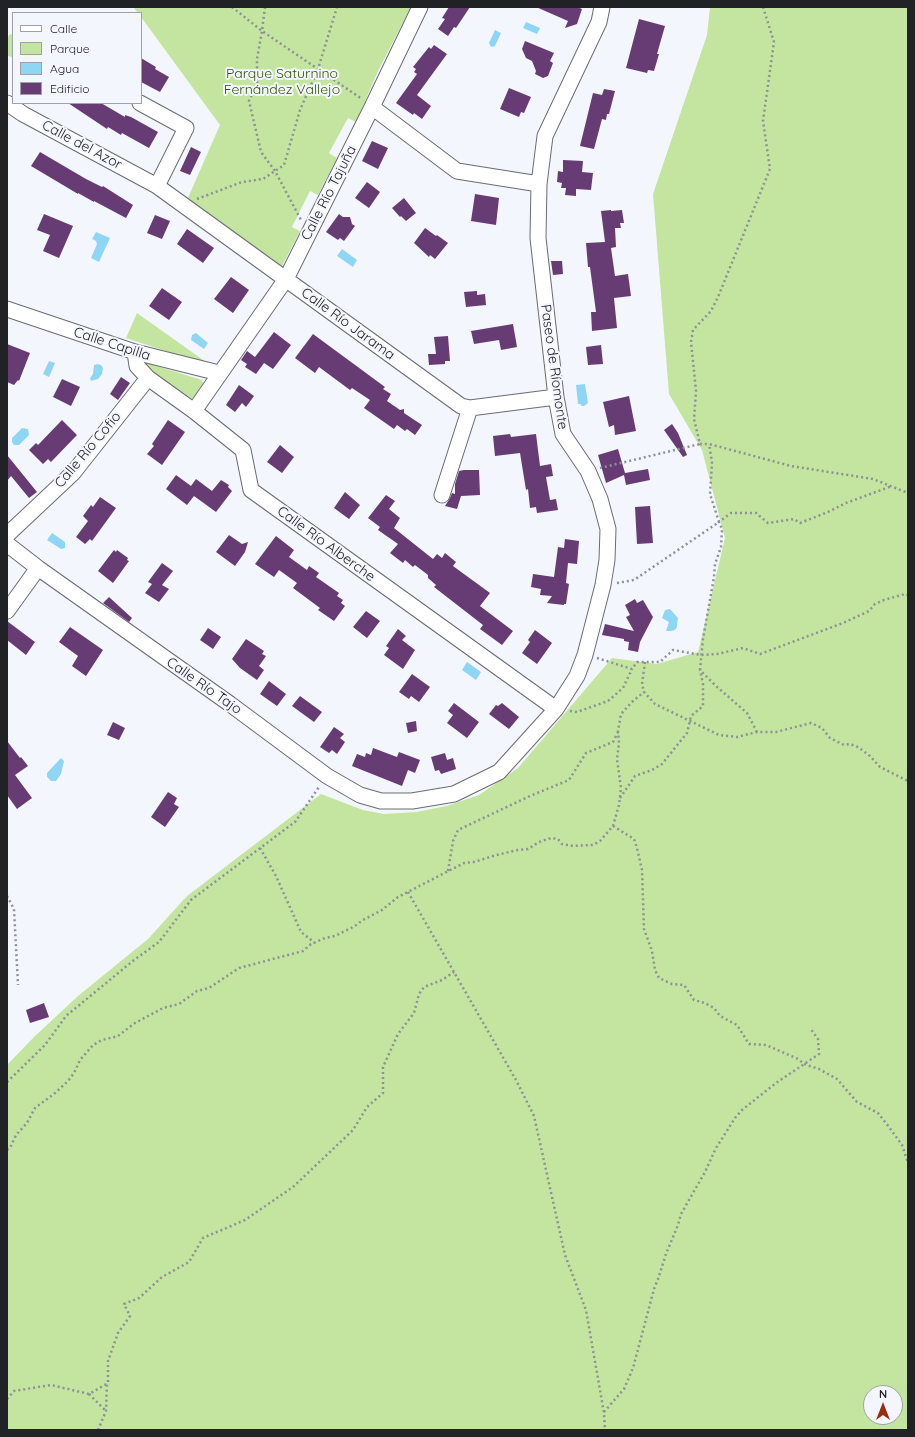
<!DOCTYPE html>
<meta charset="utf-8">
<style>
body{margin:0}
#map{position:relative;width:915px;height:1437px;overflow:hidden;background:#f4f6fe;font-family:Quicksand,sans-serif}
canvas{display:block}
.frame{position:absolute;inset:0;border:8px solid #212225;pointer-events:none}
.legend{position:absolute;left:12px;top:12px;width:130px;height:92px;box-sizing:border-box;background:#f4f6fe;border:1px solid #a0a1a7;margin:0;padding:5px 7px;list-style:none;font-size:12px;color:#212225}
.legend li{display:flex;align-items:center;gap:8px;height:20px}
.legend b{width:20px;border:1px solid #a0a1a7}
.north{position:absolute;left:863px;top:1385px;width:40px;height:40px;box-sizing:border-box;background:#f4f6fe;border:1px solid #a0a1a7;border-radius:50%;rotate:0deg;font-size:11px;font-weight:700;line-height:16px;text-align:center;color:#212225}
.north::after{content:'';display:block;margin:auto;width:14px;height:18px;background:#952e10;clip-path:polygon(50% 0,100% 100%,50% 72%,0 100%)}
</style>
<div id="map">
<canvas width="915" height="1437"></canvas>
<div class="frame"></div>
<ul class="legend">
<li><b style="height:5px;background:#fff"></b>Calle</li>
<li><b style="height:11px;background:#c3e59f"></b>Parque</li>
<li><b style="height:11px;background:#8fd6f5"></b>Agua</li>
<li><b style="height:11px;background:#673c75"></b>Edificio</li>
</ul>
<div class="north">N</div>
</div>
<script>
const c = document.querySelector('canvas').getContext('2d');
c.lineJoin = 'round';
function fillPath(path, color) {
  c.fillStyle = color;
  c.fill(path, 'evenodd');
}
function stroke(path, color, width, dash) {
  c.strokeStyle = color;
  c.lineWidth = width;
  c.lineCap = dash ? 'butt' : 'round';
  c.setLineDash(dash || []);
  c.stroke(path);
}
function label(font, color, halo, rows, align = 'center') {
  c.font = font + ' Quicksand,sans-serif';
  c.lineWidth = 4;
  c.setLineDash([]);
  c.textBaseline = 'middle';
  c.strokeStyle = halo;
  c.fillStyle = color;
  for (const [text, x, y, turn = 0] of rows) {
    c.save();
    c.translate(x, y);
    c.rotate((+turn || 0) * Math.PI / 180);
    c.textAlign = isNaN(turn) ? turn : align;
    if (halo) c.strokeText(text, 0, 0);
    c.fillText(text, 0, 0);
    c.restore();
  }
}
fillPath(new Path2D(`
 M133 7H411L378 71 356 122 348 118 329 153 337 158 318 195 310 191 292 227 300 231 282 266 187 200 220 125 141 17V13H138Z
 M710 7H908V1430H7V1065L34 1037 78 996 148 939 187 896 321 794 363 810 384 814 416 812 447 806 479 795 518 768 612 658 657 664 698 652 725 538 702 450 669 394 653 194 707 35ZM871 1393H895V1417H871Z
 M10 34 13 35V58L7 55V38Z
 M137 313 213 367 126 338Z
 M147 364H150L202 380 203 384 193 398H191L147 368Z`), '#c3e59f');
fillPath(new Path2D(`
 M526 22 540 28 537 34 523 28Z
 M495 30 501 33 495 46 491 47 489 43Z
 M96 232 110 238 99 262 91 258 97 244 96 241 92 239Z
 M342 249 357 260 353 267 337 256Z
 M196 333 208 343 204 349 191 340 192 335Z
 M49 361 55 363 49 377 43 374Z
 M98 364 101 365 103 368 102 374 98 379 91 381 90 378 93 374 94 365Z
 M585 384 588 403 584 406H582L580 404H578L576 385Z
 M22 428 28 429 29 435 19 445H14L12 442V438Z
 M52 533 65 542V548L61 549 47 540Z
 M670 609 678 618C676 629 679 631 666 631L669 622 662 618 665 610Z
 M467 662 481 672 476 680 462 670Z
 M61 758 64 761 61 774 56 781H51L47 777V773Z`), '#8fd6f5');
fillPath(new Path2D(`
 M449 7H470L456 28 454 27 448 36 438 29 445 19 442 18Z
 M536 7H577L582 9 577 24 565 28 568 21Z
 M639 19 665 26 657 54H659L654 71 648 70 647 73 626 68Z
 M525 41 554 53 550 61 553 63 548 76 543 78 535 74 536 71 532 61 526 58 522 49Z
 M434 45 447 54 417 95 431 106 422 119 414 113 413 115 396 103 417 74 414 72 416 69 413 67 429 47 431 49Z
 M141 58 156 67 155 69 169 77 160 92 141 82Z
 M509 88 531 97 524 113 521 112 519 117 500 109Z
 M604 89 615 91 609 114H607L606 120 602 119 594 149 580 146 593 93 602 95Z
 M68 103H101L125 117V115L131 117 158 132 149 148 122 133 121 135 108 127 107 129Z
 M372 141 388 148 378 169 362 161Z
 M191 147 201 152 190 175 180 171Z
 M40 152 86 179 102 187 103 186 133 205 126 218 94 201V202L78 193V194L31 166Z
 M563 160 583 161 582 172 593 173 591 190 576 189V196L565 195 566 188H561L562 183 557 182 558 171 563 172Z
 M367 182 380 192 369 208 355 198Z
 M475 194 499 198 496 225 471 221Z
 M404 198 416 213 406 221 401 216 400 217 392 208Z
 M611 210V211L622 210 624 223H620L621 228H615L616 247 611 248 615 276 628 274 631 296 614 298 617 328 592 331 591 312H596L590 267H588L586 243 605 242 601 211Z
 M44 214 73 226 59 258 43 251 50 235 37 230Z
 M339 214 343 217H350L352 224 355 226 344 241 340 238 338 240 326 232Z
 M155 215 170 221 162 239 147 233Z
 M425 228 436 236 437 235 448 243 435 259 430 255 429 257 414 243Z
 M187 229 214 248 203 263 177 244Z
 M551 261H562L563 274 553 275Z
 M231 277 249 290 233 313 214 299Z
 M162 288 182 302 169 320 149 306Z
 M477 291V295L485 294 486 305 466 307 464 292Z
 M513 324 517 347 501 350 499 340 474 344 471 331Z
 M274 332 291 345 273 369 264 363 256 374 245 367 247 364 241 360 247 351 255 357Z
 M313 334 385 387 383 389 391 394 387 401 400 410 404 409V413L422 425 415 435 407 429 405 431 397 425 394 429 364 408 370 400 352 388 350 390 319 367 315 373 295 358Z
 M448 336 450 361H445V364L429 365 428 354H436L434 337Z
 M7 344 30 353 19 381 18 380 14 385 7 382Z
 M601 345 603 364 588 365 586 347Z
 M121 377 130 383 118 400 110 394Z
 M62 379 80 387 71 406 53 397Z
 M239 385 254 396 246 407 242 403 235 412 226 405Z
 M629 396 636 431 615 435 614 425 609 427 603 402Z
 M62 420 77 435 51 462 48 459 43 464 29 450 36 443 38 445Z
 M168 420 185 432 162 465 147 454 154 446 152 444Z
 M672 424 678 433 687 455 683 457 664 430Z
 M510 434 511 437 536 434 540 466 551 464 553 476 546 477 550 500 556 499 558 510 537 513 536 507 530 508 528 489 526 490 520 453 495 456 493 436Z
 M280 445 294 457 282 473 267 462Z
 M618 449 625 473 648 469 650 480 626 485 624 475 606 483 598 455Z
 M7 455 37 492 29 498 11 476 7 481Z
 M464 470H479L480 495 461 496 457 509 445 506 450 498 452 493 455 494V484L459 471Z
 M176 475 191 486 196 479 212 491 221 480 229 485 228 487 232 491 216 512 194 496 187 505 166 489Z
 M345 492 360 505 349 519 334 508Z
 M386 495 395 501 389 509 400 518 394 528 433 559 437 554 442 558 445 553 456 562 453 566 490 593 480 606 513 631 502 645 480 629 483 625 434 587 436 585 428 578V575L415 565 413 567 405 560 403 563 390 553 398 544 378 530 380 527 368 518Z
 M100 497 116 508 92 541 90 539 85 544 76 537 88 521 83 516 91 505 93 507Z
 M650 506 653 543 637 544 635 507Z
 M229 535 242 544 248 542 245 552 235 566 216 552Z
 M276 536 294 550 289 557 307 570 309 566 319 573 316 577 339 593 337 596 343 600 341 603 345 606 334 621 318 610 320 608 293 588 297 583 279 570 274 577 255 564Z
 M565 539 579 541 577 564 568 563 566 583 569 584 566 604H564V605L547 603 552 596 540 595 541 589 531 587 533 574 554 577 558 547 564 548Z
 M114 550 116 552 117 550 128 558 127 560 129 561 113 583 98 571Z
 M162 563 173 571 162 585 169 589 159 602 145 593 152 584 148 582Z
 M109 597 132 618 129 622 103 603Z
 M635 599 637 603 643 600 653 617 640 642 638 652 628 650 629 642 624 641V639L602 635 605 624 634 631 626 617 630 615 625 605Z
 M366 611 380 621 367 638 353 627Z
 M7 621 35 642 26 655 7 640Z
 M70 627 103 650 86 676 72 666 78 656 59 642Z
 M208 628 221 637 213 649 200 640Z
 M398 629 406 636 402 640 415 650 403 669 384 655 389 648 386 646Z
 M535 630 552 643 537 664 522 653 530 642 528 640Z
 M246 639 264 651 262 654 266 656 259 666 264 670 257 680 240 668 232 659Z
 M412 674 430 687 419 702 411 696 409 699 399 692Z
 M269 681 286 694 277 706 260 694Z
 M300 696 322 712 314 722 292 706Z
 M454 703 479 722 467 738 447 723 453 715 448 711Z
 M502 703 519 717 509 729 489 714 496 705 498 706Z
 M416 721 417 731 408 733 406 723Z
 M113 722 125 728 119 740 107 735Z
 M334 727 344 734 340 738 345 742 337 754 332 750 329 753 320 747Z
 M7 741 20 758 21 757 28 766 15 775 32 798 17 809 7 795Z
 M373 748 397 757 399 752 420 760 415 773 408 770 402 786 352 766 357 754 365 757 366 753 371 755Z
 M445 753 447 760 453 758 456 769 441 774 439 770 435 771 431 757Z
 M168 792 177 798 174 804 179 807 165 827 151 817Z
 M44 1003 49 1017 30 1023 26 1010Z`), '#673c75');
const minor = new Path2D(`
 M7 103 23 114 157 186 461 406 470 408 556 397
 M140 103 186 128 157 186
 M372 107 457 171 539 184
 M7 309 135 352 219 373
 M135 352 137 366 148 378 194 411 243 450 251 490 556 709
 M194 411 286 279 372 107 420 7
 M442 495 470 408
 M7 535 73 473 148 378
 M7 544 38 568 230 704 327 776 360 795 381 801H412L454 794 499 772 556 709 577 676 585 655 603 585 607 560 608 529 600 499 588 471 563 434 556 397 538 238 539 184 545 136 599 22 602 7
 M7 611 38 568`);
stroke(minor, '#6b6c73', 17);
stroke(new Path2D(`
 M232 7 262 31 362 99
 M265 7 262 31 257 59V83L249 101 261 152 275 171 301 220
 M763 7 774 42 763 121 770 169 718 297 711 311 693 330 691 342 696 391 694 419 700 444H709L791 466 873 479 908 493
 M197 199 242 182 263 179 284 165 300 110 318 69 337 7
 M600 468 700 444
 M617 583 634 580 719 522 710 494 712 462 709 444
 M597 658 632 669 637 662H660L673 650 701 655 717 654 743 648 760 654 843 623 869 611 875 604 884 600 905 594 908 595
 M645 662 642 684 644 692 655 704 719 735 737 737 757 732H776L811 723 822 728 830 738 844 745 850 744 858 747 870 756 880 767 908 781
 M570 711 577 712 608 701 623 688 632 669
 M757 732 747 713 716 686 700 670 703 639 714 577 715 564 721 547 722 529 719 522 731 513H756L768 523 794 519 800 523 828 512 846 503 892 486
 M620 798 635 776 652 770 662 764 687 733 691 716 703 706V684L700 670
 M613 826 634 839 637 848 642 870 644 929 652 951 655 970 659 978 672 984 684 985 694 1000 705 1003 714 1008 720 1016 737 1025 749 1044 766 1045 798 1059 804 1064 819 1069 837 1079 857 1102 878 1113 889 1127 902 1145 908 1163
 M260 848 276 876 301 932 315 943
 M448 871 453 841 458 830 530 796 569 780 586 753 613 742 618 732
 M408 892 516 1080 534 1116 565 1255 586 1310 604 1413 605 1430
 M7 896 14 909 18 985
 M7 1082 45 1045 66 1016 134 960 159 942 191 900 295 822 319 787
 M7 1150 10 1148 16 1135 27 1123 35 1108 54 1094 68 1081 74 1073 80 1060 93 1045 102 1040 118 1036 135 1023 163 1008 179 1004 197 991 209 988 239 968 303 951 311 944 325 938 335 936 355 926 363 920 382 910 398 897 464 863 474 862 493 856 517 850 528 849 539 842 551 838 558 839 562 844 573 846 593 845 600 841 613 826 619 805 621 788 617 759 619 743 618 731 621 714 632 702 644 692
 M89 1394 106 1411
 M7 1399 14 1391 51 1385 89 1394 108 1383V1361L118 1333 130 1316 124 1304 139 1298 162 1277 189 1262 203 1238 245 1220 293 1187 353 1130 367 1107 383 1093V1067L398 1034 414 1013 419 994 424 987 442 980 454 972
 M604 1412 624 1389 633 1368 654 1289 658 1279 666 1254 678 1225 681 1214 705 1172 716 1148 735 1118 742 1110 776 1083 819 1054 818 1039 810 1028
 M98 1430 106 1411 107 1383`), '#8e9096', 2.5, [2, 3]);
stroke(minor, '#fff', 15);
label('14px', '#355300', '#f4f6fe', [
 ["Parque Saturnino",282,74],
 ["Fernández Vallejo",282,90]
]);
label('14px', '#212225', '#f4f6fe', [
 ["Calle del Azor",82,145,28],
 ["Calle Río Tajuña",329,193,-63],
 ["Calle Río Jarama",348,324,36],
 ["Calle Capilla",112,344,18],
 ["Paseo de Ríomonte",554,367,82],
 ["Calle Río Cofio",88,450,-50],
 ["Calle Río Alberche",326,544,36],
 ["Calle Río Tajo",204,686,35]
]);
</script>
